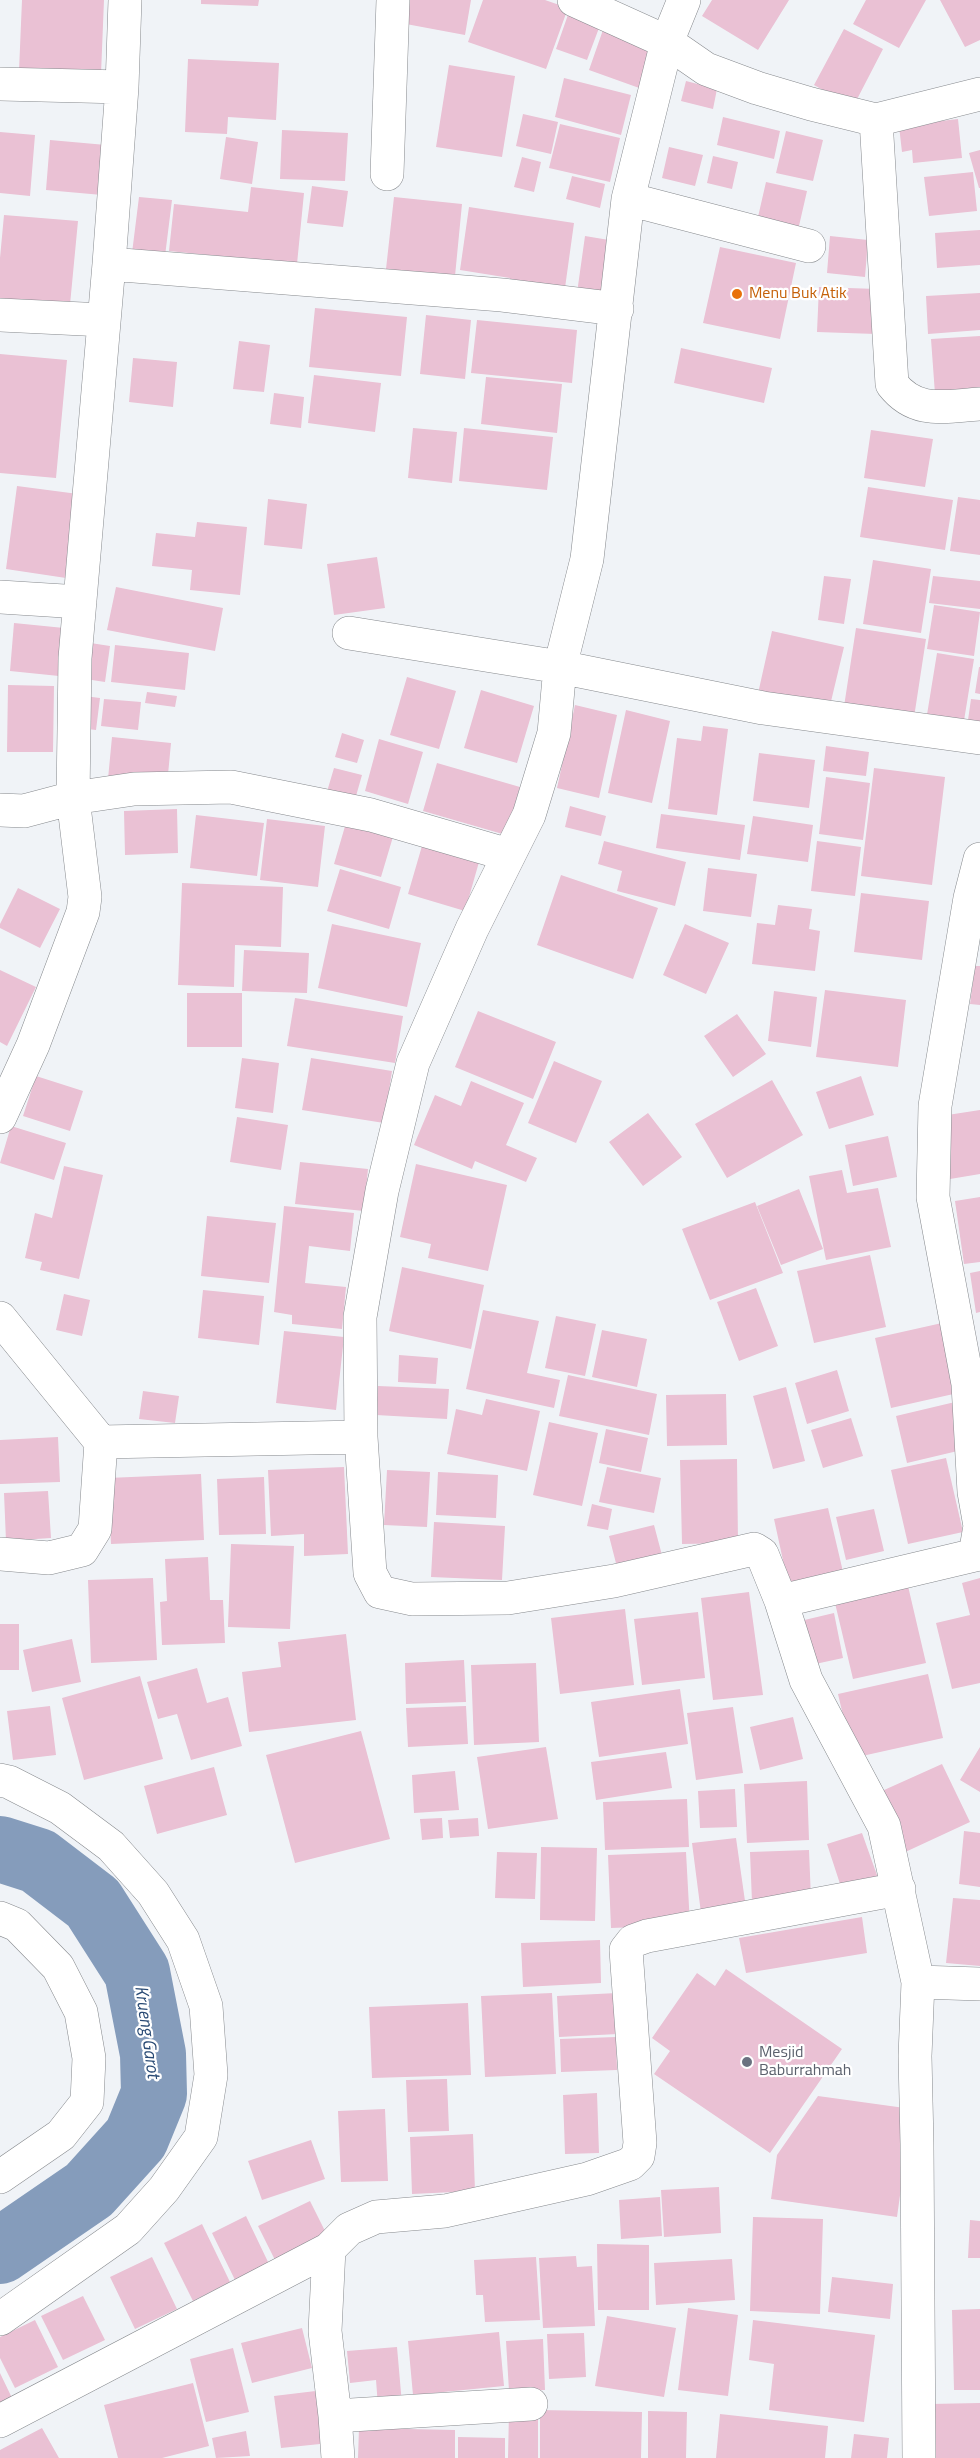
<!DOCTYPE html>
<style>
body{margin:0}
canvas{display:block;background:#f0f3f7}
</style>
<canvas width="980" height="2458"></canvas>
<script>
const c = document.querySelector('canvas').getContext('2d');
c.lineJoin = 'round';
function stroke(path, color, width, dash) {
  c.strokeStyle = color;
  c.lineWidth = width;
  c.lineCap = dash ? 'butt' : 'round';
  c.setLineDash(dash || []);
  c.stroke(path);
}
function fillPath(path, color) {
  c.fillStyle = color;
  c.fill(path, 'evenodd');
}
function label(font, color, halo, rows, align = 'center') {
  c.font = font + ' "Titillium Web",sans-serif';
  c.lineWidth = 4.5;
  c.setLineDash([]);
  c.textBaseline = 'middle';
  c.strokeStyle = halo;
  c.fillStyle = color;
  for (const [text, x, y, turn = 0] of rows) {
    c.save();
    c.translate(x, y);
    c.rotate((+turn || 0) * Math.PI / 180);
    c.textAlign = isNaN(turn) ? turn : align;
    if (halo) c.strokeText(text, 0, 0);
    c.fillText(text, 0, 0);
    c.restore();
  }
}
stroke(new Path2D(`
 M0 1849 38 1861 93 1903 137 1972 153 2054 154 2094 136 2138 89 2190 0 2251`), '#859cbb', 66);
fillPath(new Path2D(`
 M22 0H104L101 74 19 71Z
 M201 0H259L258 6 201 4Z
 M410 0H471L465 35 406 24Z
 M483 0H545L568 8 546 69 468 42Z
 M712 0H789L758 50 702 16Z
 M866 0H926L899 48 853 24Z
 M940 0H980V40L965 47Z
 M570 9 602 20 587 60 556 49Z
 M604 27 657 45 642 89 589 70Z
 M844 29 883 49 853 107 814 85Z
 M188 59 279 63 276 120 228 117 227 134 185 132Z
 M449 65 515 76 502 157 436 147Z
 M564 78 631 95 621 135 555 117Z
 M686 81 717 89 713 109 681 101Z
 M523 114 558 122 551 154 516 146Z
 M723 117 780 131 774 159 717 145Z
 M958 119 962 158 913 163 912 150 902 152 899 126Z
 M560 124 620 138 610 182 549 168Z
 M282 130 348 133 345 181 280 179Z
 M786 131 823 140 813 181 776 173Z
 M0 132 35 135 30 196 0 193Z
 M226 137 258 142 252 184 220 179Z
 M50 140 106 145 102 195 46 190Z
 M669 147 703 155 695 186 662 178Z
 M980 150V188H979L969 153Z
 M713 156 738 162 732 189 707 183Z
 M522 157 541 162 534 192 514 187Z
 M973 172 977 211 929 216 924 177Z
 M572 176 605 184 600 208 566 199Z
 M766 182 807 191 796 239 755 230Z
 M312 186 348 191 343 227 307 223Z
 M251 187 304 193 297 264 169 251 174 204 248 212Z
 M139 197 172 200 165 256 132 253Z
 M394 197 462 204 455 276 386 269Z
 M469 207 574 223 564 295 508 287 510 278 460 270Z
 M4 215 78 221 69 315 0 309V258Z
 M980 230V265L937 268 935 233Z
 M585 236 615 241 606 297 577 293Z
 M830 236 868 240 865 277 827 273Z
 M720 247 796 263 780 339 703 323Z
 M819 287 877 289 876 334 817 332Z
 M980 293V330L928 334 926 296Z
 M315 308 407 317 401 376 309 367Z
 M426 315 471 320 465 379 420 374Z
 M477 320 577 330 572 383 471 373Z
 M980 336V391L935 394 931 339Z
 M239 341 270 345 264 392 233 389Z
 M681 348 772 368 764 403 674 383Z
 M0 354 67 360 56 478 0 473Z
 M133 358 177 362 173 407 129 402Z
 M314 375 381 383 375 432 308 423Z
 M486 377 562 384 557 433 481 424Z
 M274 393 304 397 301 428 270 424Z
 M413 428 457 432 452 483 408 478Z
 M464 428 553 437 547 490 459 481Z
 M871 430 933 439 925 487 864 478Z
 M17 486 78 494 66 578 6 569Z
 M868 487 953 500 945 550 860 537Z
 M958 497 980 500V555L950 551Z
 M268 499 307 504 302 549 264 545Z
 M197 522 247 527 240 595 190 590 192 570 152 566 156 533 195 537Z
 M377 557 385 608 334 615 327 564Z
 M873 560 931 569 921 633 863 624Z
 M824 576 851 579 844 624 818 620Z
 M933 576 980 581V609L929 603Z
 M116 587 223 608 215 651 107 630Z
 M934 605 980 612 974 656 927 649Z
 M14 623 64 628 59 676 10 671Z
 M856 628 926 639 913 724 843 713Z
 M772 631 844 647 828 714 757 698Z
 M84 642 110 646 105 682 79 678Z
 M115 645 189 653 185 690 111 682Z
 M937 653 974 659 962 733 925 727Z
 M979 667H980V694L975 693Z
 M407 677 456 691 439 749 390 735Z
 M8 685 54 686 53 752H7Z
 M481 690 534 706 517 763 464 748Z
 M147 692 177 696 175 707 145 703Z
 M84 696 100 698 96 730 79 728Z
 M104 699 141 702 138 730 101 726Z
 M971 699 980 700V736L966 734Z
 M575 705 617 715 599 798 557 788Z
 M626 710 670 721 652 803 608 793Z
 M703 726 728 729 717 815 668 809 677 738 701 741Z
 M342 733 364 740 357 763 335 757Z
 M112 737 171 743 167 785 108 779Z
 M379 739 423 752 408 804 365 791Z
 M826 746 869 752 866 776 823 771Z
 M759 753 815 760 809 808 753 801Z
 M437 763 520 787 506 835 423 811Z
 M334 768 362 775 354 803 326 795Z
 M874 768 945 777 932 885 861 876Z
 M826 777 870 783 863 840 819 834Z
 M570 806 606 816 601 836 565 827Z
 M177 809 178 853 125 855 124 811Z
 M661 814 745 825 740 860 656 848Z
 M196 815 264 823 257 876 190 868Z
 M348 816 395 830 381 877 334 864Z
 M753 816 813 825 808 862 747 854Z
 M267 819 325 826 318 887 260 880Z
 M424 839 481 855 465 911 408 894Z
 M604 841 686 862 675 906 617 891 622 871 598 864Z
 M817 841 861 847 855 896 811 891Z
 M708 868 757 874 751 917 703 911Z
 M340 869 401 887 389 929 327 911Z
 M561 875 658 908 633 979 537 945Z
 M182 883 283 887 281 947 235 945 234 987 178 985Z
 M18 888 60 909 40 948 0 928V924Z
 M861 893 929 901 922 960 854 952Z
 M778 905 812 909 809 929 820 931 815 971 752 964 757 923 775 925Z
 M332 924 421 943 407 1007 318 988Z
 M685 924 729 943 706 994 663 975Z
 M244 950 309 953 307 993 242 991Z
 M975 966H980V1005L970 1004Z
 M0 970 36 987 7 1046 0 1042Z
 M825 990 906 1000 898 1067 816 1057Z
 M774 991 817 997 811 1047 768 1041Z
 M187 993H242V1047H187Z
 M295 998 403 1016 395 1063 287 1046Z
 M478 1011 556 1042 533 1099 455 1067Z
 M737 1014 766 1054 733 1077 704 1036Z
 M242 1058 279 1063 273 1113 235 1108Z
 M311 1058 392 1071 384 1123 302 1110Z
 M554 1061 602 1081 576 1143 528 1123Z
 M36 1076 83 1091 70 1131 23 1116Z
 M861 1076 874 1115 829 1129 816 1092Z
 M772 1080 803 1135 727 1178 695 1124Z
 M471 1081 524 1103 506 1145 537 1158 526 1182 475 1161 472 1169 414 1145 435 1095 461 1106Z
 M980 1110V1174L950 1179 941 1116Z
 M648 1113 682 1157 643 1186 609 1142Z
 M237 1117 288 1125 281 1170 230 1162Z
 M11 1126 66 1143 54 1180 0 1163Z
 M888 1136 897 1177 853 1186 845 1145Z
 M300 1162 368 1169 364 1211 295 1204Z
 M416 1164 507 1185 488 1271 428 1258 431 1244 400 1237Z
 M64 1166 103 1175 79 1279 40 1270 42 1262 25 1258 35 1213 52 1218Z
 M842 1170 847 1193 878 1188 891 1247 826 1260 809 1176Z
 M799 1189 823 1249 781 1265 757 1206Z
 M980 1197V1262L964 1264 955 1201Z
 M755 1202 783 1273 710 1300 682 1229Z
 M284 1206 354 1213 350 1251 309 1246 305 1283 346 1287 342 1329 292 1324V1315L274 1312Z
 M207 1216 276 1223 269 1283 201 1276Z
 M870 1255 886 1327 814 1343 797 1271Z
 M402 1267 484 1285 471 1349 389 1331Z
 M980 1271V1312L976 1313 970 1273Z
 M756 1288 778 1346 739 1361 717 1302Z
 M203 1290 264 1296 259 1345 198 1338Z
 M64 1294 90 1300 82 1336 56 1330Z
 M483 1310 539 1321 527 1373 560 1380 554 1408 466 1389Z
 M556 1316 596 1324 585 1376 545 1368Z
 M942 1323 958 1393 891 1408 875 1338Z
 M602 1330 647 1339 637 1387 592 1377Z
 M284 1331 344 1337 336 1410 276 1403Z
 M399 1355 438 1358 436 1384 398 1382Z
 M837 1370 849 1411 807 1424 795 1383Z
 M568 1375 657 1394 649 1435 559 1416Z
 M378 1386 449 1389 447 1419 376 1415Z
 M786 1387 805 1461 773 1469 753 1396Z
 M143 1391 179 1396 175 1423 139 1419Z
 M726 1394 727 1445 667 1446 666 1395Z
 M486 1399 540 1411 527 1471 447 1454 456 1409 482 1415Z
 M955 1402 966 1449 907 1463 896 1416Z
 M851 1418 863 1456 823 1468 811 1430Z
 M549 1422 598 1433 582 1506 533 1495Z
 M606 1429 648 1438 641 1472 599 1463Z
 M58 1437 60 1482 0 1484V1440Z
 M946 1458 963 1532 908 1544 891 1470Z
 M737 1459 738 1543 682 1544 680 1460Z
 M344 1467 348 1554 304 1556V1534L271 1536 268 1470Z
 M607 1467 661 1478 654 1513 599 1502Z
 M387 1470 430 1472 427 1527 384 1525Z
 M438 1472 498 1475 496 1518 436 1515Z
 M201 1474 204 1540 111 1544 108 1478Z
 M264 1477 266 1534 219 1535 217 1479Z
 M48 1491 51 1538 6 1541 4 1493Z
 M592 1504 612 1509 608 1530 587 1526Z
 M828 1508 844 1576 789 1588 774 1519Z
 M874 1509 884 1551 846 1560 836 1517Z
 M434 1522 505 1526 502 1580 431 1577Z
 M654 1525 663 1559 618 1571 609 1536Z
 M231 1544 294 1546 290 1629 228 1627Z
 M208 1557 210 1600H223L225 1643 162 1645 160 1602 167 1601 165 1559Z
 M153 1578 157 1660 91 1663 88 1580Z
 M980 1578V1683L952 1689 936 1623 970 1615 962 1583Z
 M908 1586 926 1663 853 1679 835 1603Z
 M749 1592 763 1695 713 1700 701 1598Z
 M625 1609 634 1685 560 1694 551 1618Z
 M698 1612 705 1678 642 1685 634 1619Z
 M834 1613 843 1658 806 1666 796 1622Z
 M0 1624H19V1670H0Z
 M346 1634 356 1720 249 1732 242 1672 281 1667 278 1642Z
 M72 1639 81 1682 32 1692 23 1650Z
 M464 1660 466 1702 406 1704 405 1663Z
 M536 1663 539 1742 474 1745 471 1665Z
 M197 1668 207 1703 228 1697 242 1746 191 1760 177 1714 158 1719 147 1682Z
 M928 1674 943 1738 853 1758 838 1694Z
 M140 1676 163 1759 84 1780 62 1698Z
 M680 1689 688 1744 599 1757 591 1702Z
 M50 1706 56 1755 13 1760 7 1711Z
 M466 1706 468 1744 408 1747 406 1708Z
 M733 1707 743 1773 696 1780 687 1713Z
 M793 1717 803 1759 760 1770 750 1727Z
 M361 1731 390 1839 295 1863 266 1755Z
 M546 1747 558 1819 488 1829 477 1757Z
 M980 1747V1792L960 1780Z
 M666 1752 672 1788 596 1800 591 1762Z
 M942 1764 970 1822 901 1854 873 1795Z
 M214 1767 227 1815 157 1834 144 1786Z
 M455 1771 459 1810 414 1813 412 1775Z
 M807 1781 809 1840 747 1843 744 1784Z
 M735 1789 737 1827 700 1828 698 1791Z
 M687 1799 689 1847 605 1850 603 1802Z
 M442 1818 443 1838 422 1840 420 1819Z
 M478 1818 479 1836 450 1838 448 1820Z
 M964 1831 980 1833V1887L959 1884Z
 M862 1833 878 1878 842 1890 827 1844Z
 M736 1838 746 1908 701 1913 692 1843Z
 M541 1847 597 1848 595 1921 540 1920Z
 M809 1850 811 1899 752 1902 750 1852Z
 M497 1852 537 1853 535 1899 495 1898Z
 M686 1852 690 1925 611 1928 608 1855Z
 M953 1898 980 1900V1966L946 1963Z
 M862 1917 867 1953 746 1973 739 1938Z
 M600 1940 601 1983 523 1987 521 1943Z
 M726 1969 842 2049 770 2153 654 2074 670 2051 652 2038 697 1973 715 1986Z
 M552 1993 556 2074 485 2077 481 1996Z
 M617 1993 618 2034 559 2037 557 1996Z
 M468 2003 471 2075 372 2078 369 2007Z
 M616 2037 617 2070 561 2072 560 2039Z
 M447 2079 449 2131 408 2132 406 2080Z
 M597 2093 599 2153 565 2154 563 2095Z
 M818 2096 912 2109 897 2217 771 2199 777 2155Z
 M385 2109 388 2181 341 2182 338 2111Z
 M473 2134 475 2191 412 2194 410 2137Z
 M311 2140 325 2179 262 2200 248 2161Z
 M719 2187 721 2233 664 2237 661 2190Z
 M660 2197 662 2236 621 2239 619 2200Z
 M310 2201 328 2237 276 2262 258 2226Z
 M246 2216 269 2264 235 2280 212 2233Z
 M753 2217 823 2219 820 2314 750 2311Z
 M970 2220 980 2221V2258H968Z
 M202 2224 230 2282 193 2301 164 2243Z
 M597 2244 649 2245V2310H598Z
 M576 2256 577 2267 592 2266 595 2326 543 2328 539 2258Z
 M152 2257 177 2309 135 2329 110 2277Z
 M536 2257 540 2320 485 2322 483 2295H476L474 2260Z
 M732 2259 735 2300 656 2305 654 2263Z
 M832 2277 893 2284 890 2319 828 2312Z
 M83 2296 105 2340 63 2360 41 2316Z
 M688 2308 738 2315 728 2396 678 2390Z
 M980 2309V2390H954L952 2310Z
 M607 2316 676 2328 664 2397 595 2386Z
 M35 2320 58 2367 15 2388 0 2358V2337Z
 M753 2320 875 2335 864 2422 769 2410 774 2364 749 2360Z
 M302 2328 312 2368 252 2383 241 2343Z
 M499 2332 504 2386 413 2395 408 2341Z
 M584 2333 586 2377 549 2379 547 2334Z
 M543 2339 545 2390 509 2391 506 2341Z
 M397 2347 402 2404 378 2406 376 2380 350 2383 347 2351Z
 M233 2348 249 2412 206 2422 190 2359Z
 M0 2373 12 2398 0 2404Z
 M193 2383 209 2446 162 2458H118L104 2405Z
 M324 2390 330 2443 281 2448 274 2396Z
 M980 2403V2458H933L930 2404Z
 M540 2410 642 2412 641 2458H540Z
 M509 2411H538V2458H508Z
 M648 2411 687 2412 686 2458H648Z
 M720 2414 828 2426 825 2458H716Z
 M42 2428 59 2458H0V2450Z
 M359 2428 455 2430V2458H358Z
 M246 2431 250 2456 216 2458 212 2438Z
 M854 2434 889 2438 887 2458H851Z
 M458 2437 505 2438V2458H458Z`), '#eac1d4');
const minor = new Path2D(`
 M574 0 667 42 706 69 757 88 811 104 876 120 980 94
 M684 0 667 42 628 199 587 559 560 667 554 733 529 815 472 929 413 1063 382 1191 360 1317 361 1437 370 1573 380 1592 412 1599 508 1598 614 1581 754 1549 762 1554 781 1601 806 1680 884 1826 918 1982 915 2056 917 2144 919 2458
 M0 84 122 87
 M876 120 892 384C916 415 945 406 980 404
 M387 174 393 0
 M628 199 809 246
 M109 264 502 295 617 309
 M0 315 104 320
 M0 597 80 602
 M349 633 560 667 763 708 980 738
 M0 810 24 811 73 798 134 789 231 787 371 815 509 855
 M0 1117 33 1045 83 912 85 897 73 798 75 658 109 264 122 87 125 0
 M0 1318 101 1442 95 1529 82 1550 49 1558 0 1554
 M101 1442 361 1437
 M781 1601 975 1555 980 1526 974 1492 968 1384 933 1197 935 1106 970 898 980 859
 M0 1780 9 1782 60 1808 111 1846 153 1893 183 1940 206 2006 211 2075 201 2137 164 2189 128 2229 0 2319
 M0 1918 17 1925 58 1967 81 2012 89 2058 87 2102 61 2135 0 2177
 M918 1982 980 1984
 M329 2249 325 2331 335 2416 338 2458
 M335 2416 531 2404
 M0 2421 329 2249 349 2229 376 2217 445 2211 587 2179 630 2164 638 2156 640 2143 626 1950 633 1941 647 1936 899 1889`);
stroke(minor, '#878a8e', 34);
stroke(minor, '#fff', 33);
for (const [x, y, r, color] of [
 [737,294,6,"#e8710a"],
 [747,2062,6,"#6b7280"]
]) {
  const dot = new Path2D();
  dot.arc(x, y, r, 0, 2 * Math.PI);
  c.fillStyle = color;
  c.fill(dot);
  stroke(dot, '#fff', 2);
}
label('16px', '#c56008', '#fff', [
 ["Menu Buk Atik",749,294]
], 'left');
label('16px', '#5b616d', '#fff', [
 ["Mesjid",759,2053],
 ["Baburrahmah",759,2071]
], 'left');
label('italic 18px', '#294a74', '#fff', [
 ["Krueng Garot",146,2032,82]
]);
</script>
